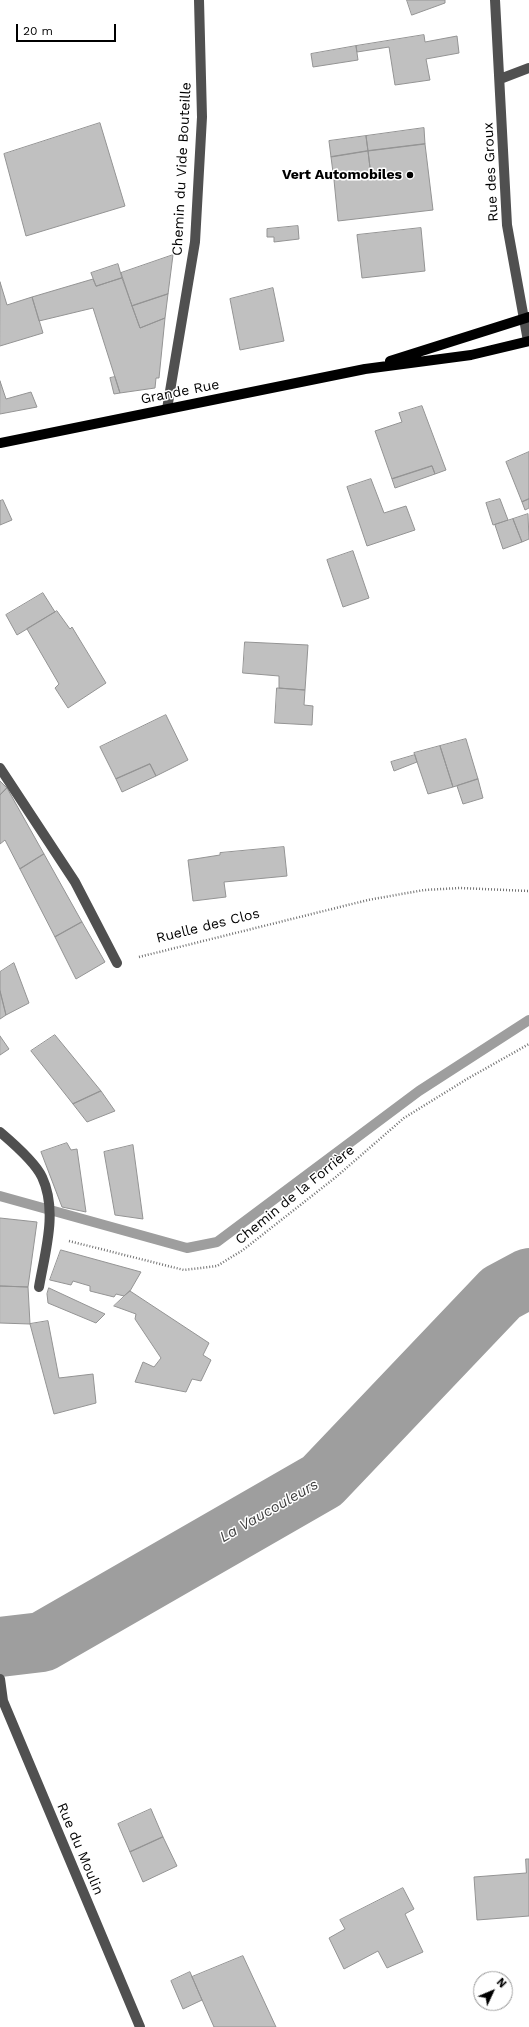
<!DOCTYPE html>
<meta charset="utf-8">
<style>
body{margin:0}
#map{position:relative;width:529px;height:2027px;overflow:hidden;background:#fff;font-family:"Work Sans",sans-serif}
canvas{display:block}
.north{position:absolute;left:473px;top:1971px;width:40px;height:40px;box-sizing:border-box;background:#fff;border:1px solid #999;border-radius:50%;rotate:46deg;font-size:11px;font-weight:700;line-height:16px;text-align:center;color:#000}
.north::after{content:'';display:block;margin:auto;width:14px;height:18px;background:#000;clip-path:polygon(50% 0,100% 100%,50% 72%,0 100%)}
.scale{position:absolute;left:16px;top:24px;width:100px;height:18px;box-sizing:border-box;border:2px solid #000;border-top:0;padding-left:5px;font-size:12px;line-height:14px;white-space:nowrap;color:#000;-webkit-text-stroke:3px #fff;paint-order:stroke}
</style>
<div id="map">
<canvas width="529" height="2027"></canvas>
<div class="north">N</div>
<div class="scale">20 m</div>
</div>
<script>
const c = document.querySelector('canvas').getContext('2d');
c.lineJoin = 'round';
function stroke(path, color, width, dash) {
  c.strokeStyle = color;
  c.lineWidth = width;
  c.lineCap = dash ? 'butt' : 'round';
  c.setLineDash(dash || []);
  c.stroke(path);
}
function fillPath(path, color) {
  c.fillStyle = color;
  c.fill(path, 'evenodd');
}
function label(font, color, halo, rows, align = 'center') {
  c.font = font + ' "Work Sans",sans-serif';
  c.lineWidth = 3;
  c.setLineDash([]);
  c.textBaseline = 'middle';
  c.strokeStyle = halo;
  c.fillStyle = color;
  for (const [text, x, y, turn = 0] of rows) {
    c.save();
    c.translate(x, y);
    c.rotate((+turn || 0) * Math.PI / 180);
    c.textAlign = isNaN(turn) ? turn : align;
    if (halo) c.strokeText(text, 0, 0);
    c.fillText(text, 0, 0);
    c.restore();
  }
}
stroke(new Path2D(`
 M0 1196 187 1248 217 1242 419 1091 529 1020`), '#9e9e9e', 10);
stroke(new Path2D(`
 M0 1647 42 1642 322 1481 501 1293 529 1278`), '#9e9e9e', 60);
const building = new Path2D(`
 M407 0H445V3L412 15Z
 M424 35 425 42 457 36 459 53 426 59 430 80 395 85 389 47 357 52 356 46Z
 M356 46 358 60 313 67 311 54Z
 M100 123 125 206 26 236 4 154Z
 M424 128 425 144 368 151 366 136Z
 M366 136 368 151 331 157 329 141Z
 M425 144 433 210 338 221 334 180 371 176 368 151Z
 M368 151 371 176 334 180 331 157Z
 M298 226 299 239 274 242V237H267V229Z
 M421 228 425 271 362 278 357 235Z
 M173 255 168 294 132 306 121 273Z
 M118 264 122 278 96 286 91 273Z
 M122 278 140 328 165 318 159 378H156L155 388 120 393 93 308 39 321 32 297 93 279 96 286Z
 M0 282 7 305 32 297 43 333 0 346Z
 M273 288 284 341 240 350 230 299Z
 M168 294 165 318 140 328 132 306Z
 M115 377 120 393 114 394 110 378Z
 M0 381 6 399 31 392 37 407 0 414Z
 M422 406 446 470 435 474 432 466 392 479 375 431 402 422 399 413Z
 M529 452V499L522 502 506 462Z
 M432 466 435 474 395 488 392 479Z
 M371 479 384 513 406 506 415 530 367 546 347 487Z
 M500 499 508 520 493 525 486 503Z
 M529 499V508L525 510 522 502Z
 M3 500 12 520 0 525V501Z
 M528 514 529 539 522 542 513 519Z
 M513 519 522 542 503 549 495 525Z
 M353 551 369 598 343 607 327 560Z
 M43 593 55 612 17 635 6 615Z
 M57 611 70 629 72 627 106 683 68 708 55 688 59 684 27 629Z
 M245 642 308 645 305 690 279 688V676L243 673Z
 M277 688 305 690 304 705 313 706 312 725 275 723Z
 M166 715 188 760 156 776 150 764 116 779 100 747Z
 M466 739 478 779 453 787 440 746Z
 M440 746 453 787 428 794 414 753Z
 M415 755 417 762 394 771 391 762Z
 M150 764 156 776 122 792 116 779Z
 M478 779 483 798 463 804 457 786Z
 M0 781 7 788 0 795Z
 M7 788 44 854 20 869 5 840 0 844V795Z
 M284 847 287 876 224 882 226 897 193 901 188 860 220 855V853Z
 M44 854 82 922 55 937 20 869Z
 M82 922 105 962 76 979 55 937Z
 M14 963 29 1003 6 1015 0 991V972Z
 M0 991 6 1015 0 1019Z
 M55 1035 101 1091 73 1104 31 1051Z
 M0 1036 9 1049 0 1055Z
 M101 1091 115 1111 87 1122 73 1104Z
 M67 1143 71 1150 77 1149 86 1212 62 1207 41 1152Z
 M133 1145 143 1219 115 1215 104 1152Z
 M0 1218 37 1222 28 1287 0 1286Z
 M61 1250 141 1272 130 1291 124 1296 116 1294 114 1297 90 1291V1286L73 1281 71 1285 50 1280Z
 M0 1286 28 1287 30 1324 0 1323Z
 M49 1288 105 1314 96 1323 48 1303 47 1294Z
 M130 1291 209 1343 203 1355 211 1360 201 1381 192 1379 186 1392 135 1382 143 1362 154 1367 161 1358 135 1319 136 1314 114 1306Z
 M48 1321 59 1378 93 1374 96 1403 54 1414 30 1324Z
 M151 1809 163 1837 130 1852 118 1824Z
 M163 1837 177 1866 143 1882 130 1852Z
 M526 1859H529V1916L477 1920 474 1877 526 1873Z
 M403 1888 414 1909 405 1914 423 1952 387 1968 378 1951 344 1969 329 1938 345 1929 340 1920Z
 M243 1956 276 2027H214L192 1977Z
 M190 1972 202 2000 183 2009 171 1981Z`);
fillPath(building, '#c0c0c0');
stroke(building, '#949494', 1);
stroke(new Path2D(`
 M139 957 368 900 424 890 460 888 529 891
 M69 1241 184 1270 217 1266 243 1250 336 1177 404 1118 467 1079 529 1044`), '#727272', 2.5, [1, 2]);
stroke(new Path2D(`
 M495 0 507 225 528 341
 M500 79 529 68
 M167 409 195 242 202 117 199 0
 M0 768 75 882 117 963
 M0 1132C13 1143 35 1162 42 1177 58 1211 45 1252 39 1287
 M0 1679 3 1701 140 2027`), '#505050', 10);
stroke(new Path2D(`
 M390 361 529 317
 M0 443 365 369 471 355 529 341`), '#000', 10);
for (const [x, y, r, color] of [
 [410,175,4,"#000"]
]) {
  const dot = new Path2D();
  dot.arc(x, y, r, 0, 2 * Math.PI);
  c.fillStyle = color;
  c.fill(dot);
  stroke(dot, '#fff', 1.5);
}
label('14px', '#000', '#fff', [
 ["Chemin du Vide Bouteille",182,169,-87],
 ["Rue des Groux",491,172,-93],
 ["Grande Rue",180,392,-11],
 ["Ruelle des Clos",208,926,-14],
 ["Chemin de la Forrière",295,1195,-39],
 ["Rue du Moulin",80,1849,67]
]);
label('bold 14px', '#000', '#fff', [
 ["Vert Automobiles",402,175]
], 'right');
label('italic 15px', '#3f3f3f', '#fff', [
 ["La Vaucouleurs",269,1511,-30]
]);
</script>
